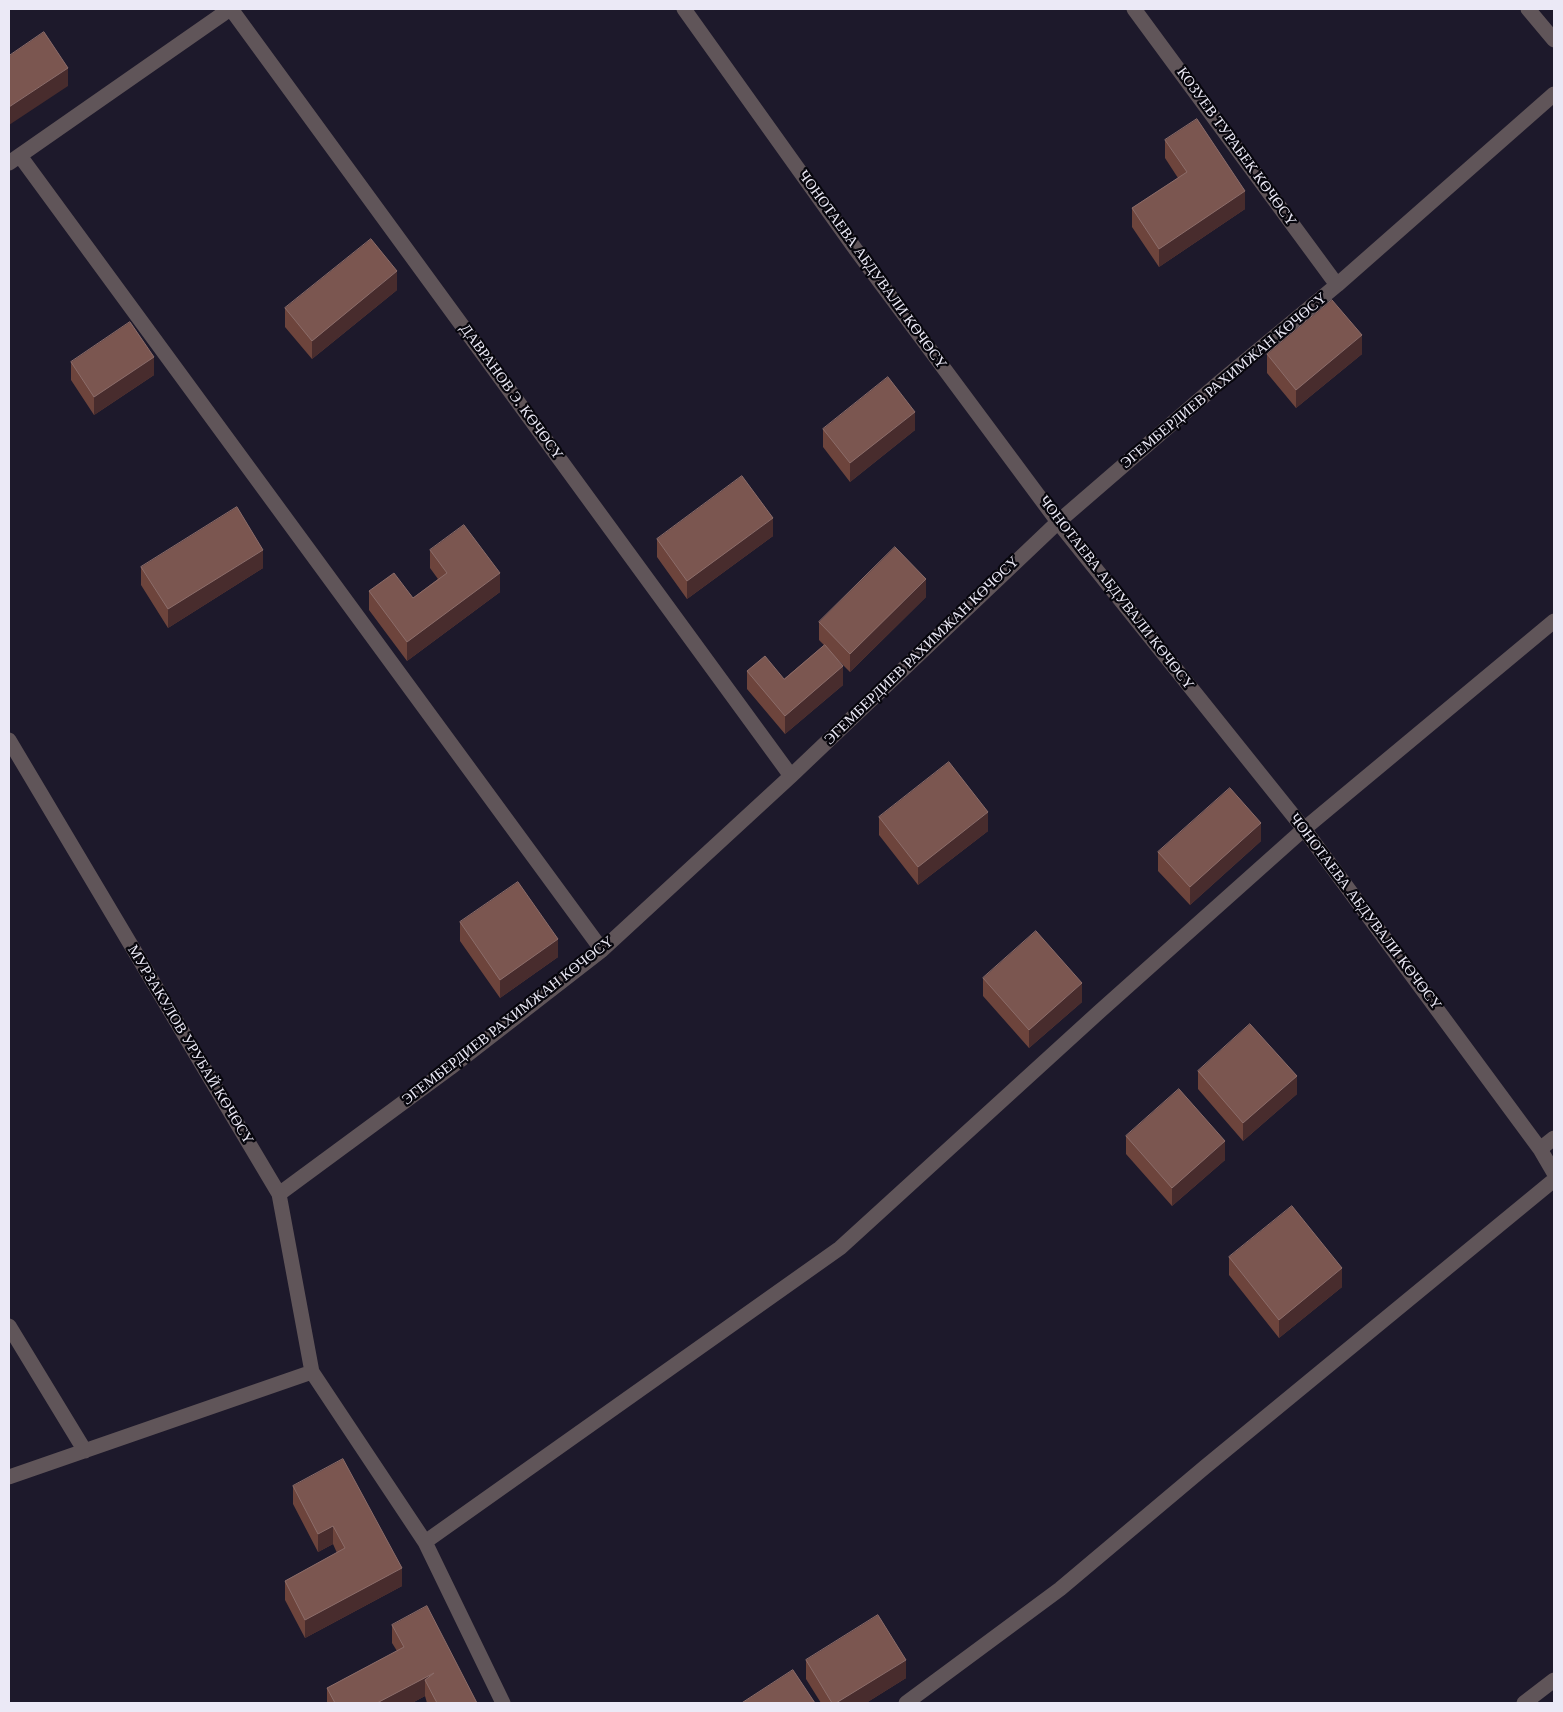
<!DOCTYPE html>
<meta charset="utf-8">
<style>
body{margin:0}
#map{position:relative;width:1563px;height:1712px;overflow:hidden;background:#1d192b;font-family:Georgia,serif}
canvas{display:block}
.frame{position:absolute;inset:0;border:10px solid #ebe9f6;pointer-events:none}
</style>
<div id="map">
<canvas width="1563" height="1712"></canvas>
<div class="frame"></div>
</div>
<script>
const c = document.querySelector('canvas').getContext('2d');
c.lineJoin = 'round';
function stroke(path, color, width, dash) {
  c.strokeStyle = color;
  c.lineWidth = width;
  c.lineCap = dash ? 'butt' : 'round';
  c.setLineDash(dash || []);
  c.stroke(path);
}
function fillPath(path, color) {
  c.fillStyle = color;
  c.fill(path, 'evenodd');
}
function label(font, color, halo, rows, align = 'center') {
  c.font = font + ' Georgia,serif';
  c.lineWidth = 4.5;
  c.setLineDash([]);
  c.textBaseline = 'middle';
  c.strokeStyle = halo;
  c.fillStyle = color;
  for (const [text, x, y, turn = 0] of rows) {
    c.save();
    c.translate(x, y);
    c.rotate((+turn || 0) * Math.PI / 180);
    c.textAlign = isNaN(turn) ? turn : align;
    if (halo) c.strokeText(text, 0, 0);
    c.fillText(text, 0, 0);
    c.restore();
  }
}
stroke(new Path2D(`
 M231 9 791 776
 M684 9 856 250 1058 522 1304 829 1540 1149 1554 1173
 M1134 9 1337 285
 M1528 9 1554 40
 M20 156 602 950
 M9 163 230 9
 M9 740 279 1194 312 1372 425 1542 503 1703
 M1540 1149 1554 1138
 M279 1194 450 1068 602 950 791 776 1058 522 1220 382 1337 285 1554 94
 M9 1326 85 1451
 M9 1477 312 1372
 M425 1542 840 1248 1099 1012 1304 829 1554 621
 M906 1703 1060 1589 1205 1467 1554 1180
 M1524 1703 1554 1680`), '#605559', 15);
fillPath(new Path2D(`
 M1165 140 1245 209 1159 267 1132 227V208L1178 178 1165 158Z
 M397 290 312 359 285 327V308Z
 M1267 354H1362L1296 408 1267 373Z
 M71 362 154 375 94 415 71 380Z
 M823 429 915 430 850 482 823 447Z
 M773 536 687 599 657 557V539Z
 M430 550 500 592 407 661 369 610V591L413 598 438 579 430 568Z
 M141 567 263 568 168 628 141 585Z
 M926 597 850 672 836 658 843 685 785 734 747 689V671L784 679 824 645 819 640V622Z
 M879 817 988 831 918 885 879 835Z
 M1261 841 1190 905 1158 871V852Z
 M460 922 558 957 500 998 460 941Z
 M983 978 1082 1002 1029 1048 983 996Z
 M1198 1071 1297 1094 1243 1141 1198 1089Z
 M1126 1136 1225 1160 1172 1206 1126 1154Z
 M1229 1257 1342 1287 1279 1338 1229 1275Z
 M293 1486 402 1586 305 1638 285 1600V1581L337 1553 333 1544 318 1552 293 1504Z
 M392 1625 477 1703H427L425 1696 412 1703H327V1688L397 1651 392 1643Z
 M806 1660 906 1678 866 1703H821L806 1679Z`), '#6d443c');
fillPath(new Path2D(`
 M68 68V86L9 125V107Z
 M1245 191V209L1159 267V249Z
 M397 271V290L312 359V341Z
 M1362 335V354L1296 408V390Z
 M154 357V375L94 415V397Z
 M915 412V430L850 482V463Z
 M773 518V536L687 599V581Z
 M263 550V568L168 628V609Z
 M500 573V592L407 661V642Z
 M926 579V597L850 672V654Z
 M843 666V685L785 734V716Z
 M988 812V831L918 885V867Z
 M1261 823V841L1190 905V887Z
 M558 939V957L500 998V980Z
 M1082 983V1002L1029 1048V1030Z
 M1297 1076V1094L1243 1141V1123Z
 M1225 1141V1160L1172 1206V1188Z
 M1342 1268V1287L1279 1338V1320Z
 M333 1526V1544L318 1552V1534Z
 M402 1568V1586L305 1638V1620Z
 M906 1660V1678L866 1703H836Z
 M434 1673 425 1680V1696L412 1703H377Z`), '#482c2d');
const building = new Path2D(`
 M44 32 68 68 9 107V56Z
 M1197 119 1245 191 1159 249 1132 208 1187 172 1165 140Z
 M371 239 397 271 312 341 285 308Z
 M1332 300 1362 335 1296 390 1267 354Z
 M130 322 154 357 94 397 71 362Z
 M888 377 915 412 850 463 823 429Z
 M742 476 773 518 687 581 657 539Z
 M237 507 263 550 168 609 141 567Z
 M464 525 500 573 407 642 369 591 394 573 413 598 447 573 430 550Z
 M895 547 926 579 850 654 819 622Z
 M825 645 843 666 785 716 747 671 765 656 784 679Z
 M949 762 988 812 918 867 879 817Z
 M1230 788 1261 823 1190 887 1158 852Z
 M518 882 558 939 500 980 460 922Z
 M1036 931 1082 983 1029 1030 983 978Z
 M1250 1024 1297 1076 1243 1123 1198 1071Z
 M1179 1089 1225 1141 1172 1188 1126 1136Z
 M1292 1206 1342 1268 1279 1320 1229 1257Z
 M343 1459 402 1568 305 1620 285 1581 345 1548 333 1526 318 1534 293 1486Z
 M427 1606 477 1703H437L425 1680 434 1673 377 1703H335L327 1688 404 1647 392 1625Z
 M878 1615 906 1660 836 1703H832L806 1660Z
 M793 1670 815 1703H742Z`);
fillPath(building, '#7b5650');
stroke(building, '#8c6d6a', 1);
label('15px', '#ebe9f6', '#07060d', [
 ["КОЗУЕВ ТУРАБЕК КӨЧӨСҮ",1236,147,54],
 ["ЧОНОТАЕВА АБДУВАЛИ КӨЧӨСҮ",872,270,54],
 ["ЭГЕМБЕРДИЕВ РАХИМЖАН КӨЧӨСҮ",1224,381,-40],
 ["ДАВРАНОВ Э. КӨЧӨСҮ",511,392,54],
 ["ЧОНОТАЕВА АБДУВАЛИ КӨЧӨСҮ",1116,593,52],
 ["ЭГЕМБЕРДИЕВ РАХИМЖАН КӨЧӨСҮ",922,651,-44],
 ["ЧОНОТАЕВА АБДУВАЛИ КӨЧӨСҮ",1365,912,53],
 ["ЭГЕМБЕРДИЕВ РАХИМЖАН КӨЧӨСҮ",508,1021,-38],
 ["МУРЗАКУЛОВ УРУБАЙ КӨЧӨСҮ",190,1045,59]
]);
</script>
